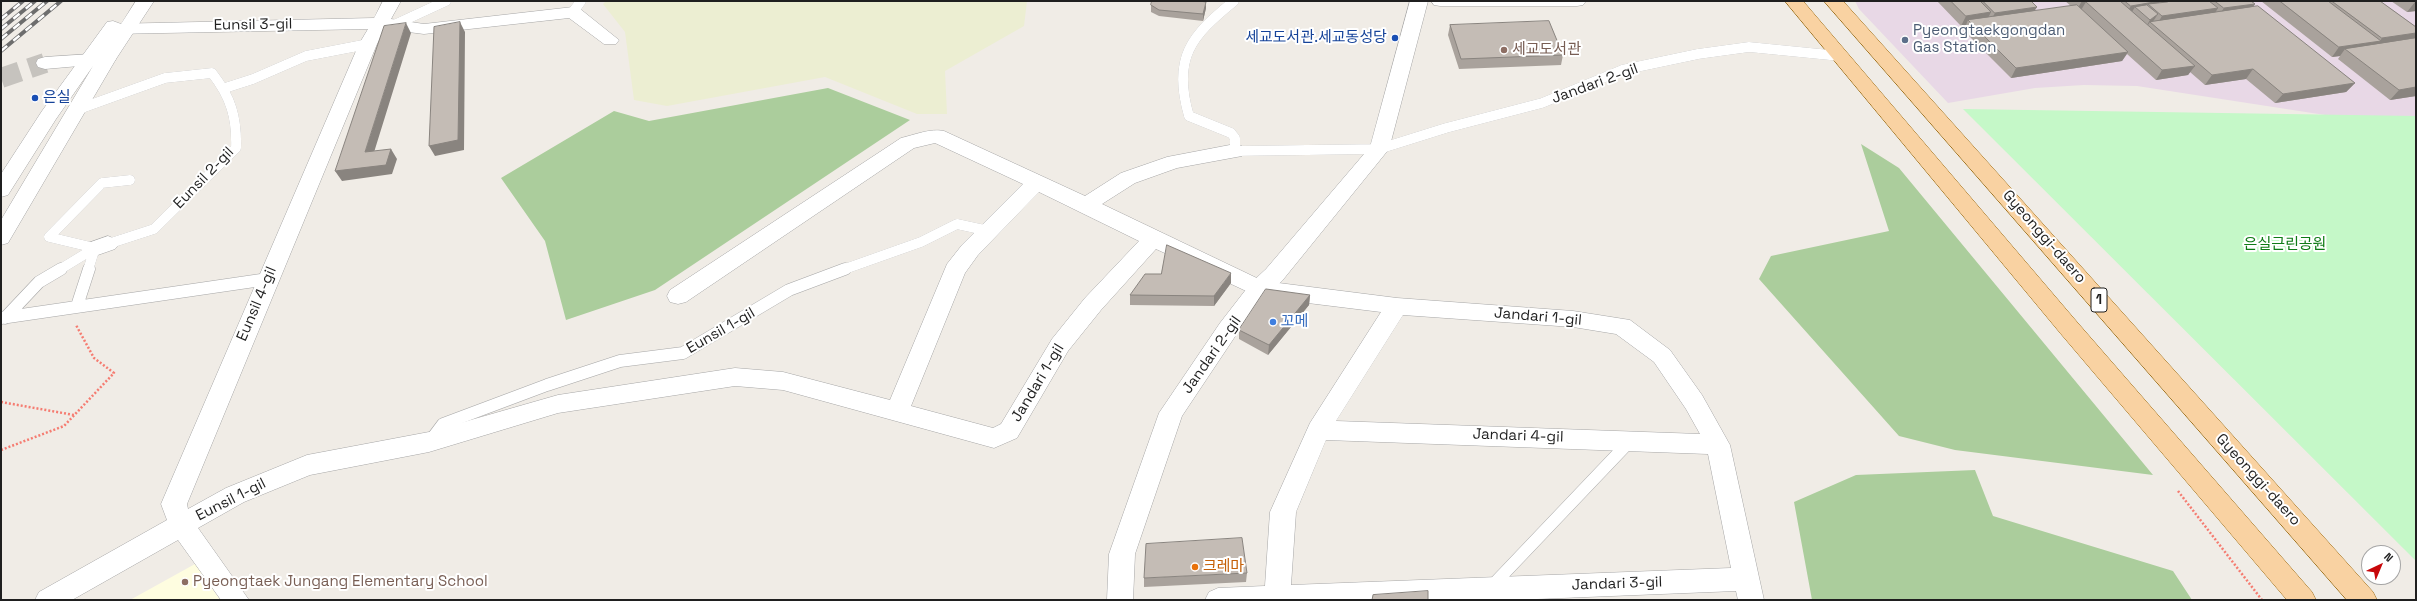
<!DOCTYPE html>
<meta charset="utf-8">
<style>
body{margin:0}
#map{position:relative;width:2417px;height:601px;overflow:hidden;background:#f0ece6;font-family:"Space Grotesk",sans-serif}
canvas{display:block}
.frame{position:absolute;inset:0;border:2px solid #1f1f1f;pointer-events:none}
.north{position:absolute;left:2361px;top:545px;width:40px;height:40px;box-sizing:border-box;background:#fff;border:1px solid #a5a5a5;border-radius:50%;rotate:44deg;font-size:11px;font-weight:700;line-height:16px;text-align:center;color:#1f1f1f}
.north::after{content:'';display:block;margin:auto;width:14px;height:18px;background:#c8070a;clip-path:polygon(50% 0,100% 100%,50% 72%,0 100%)}
</style>
<div id="map">
<canvas width="2417" height="601"></canvas>
<div class="frame"></div>
<div class="north">N</div>
</div>
<script>
const c = document.querySelector('canvas').getContext('2d');
c.lineJoin = 'round';
function fillPath(path, color) {
  c.fillStyle = color;
  c.fill(path, 'evenodd');
}
function stroke(path, color, width, dash) {
  c.strokeStyle = color;
  c.lineWidth = width;
  c.lineCap = dash ? 'butt' : 'round';
  c.setLineDash(dash || []);
  c.stroke(path);
}
function label(font, color, halo, rows, align = 'center') {
  c.font = font + ' "Space Grotesk","Noto Sans KR",sans-serif';
  c.lineWidth = 4;
  c.setLineDash([]);
  c.textBaseline = 'middle';
  c.strokeStyle = halo;
  c.fillStyle = color;
  for (const [text, x, y, turn = 0] of rows) {
    c.save();
    c.translate(x, y);
    c.rotate((+turn || 0) * Math.PI / 180);
    c.textAlign = isNaN(turn) ? turn : align;
    if (halo) c.strokeText(text, 0, 0);
    c.fillText(text, 0, 0);
    c.restore();
  }
}
fillPath(new Path2D(`
 M1855 1H2416V129L2137 86 2084 85 2035 88 1948 103 1859 9Z`), '#e8d8e6');
fillPath(new Path2D(`
 M195 564 220 600H130Z`), '#fefde0');
fillPath(new Path2D(`
 M606 1H1027L1024 26 945 71 947 114H917L825 77 667 106 634 100 625 32 603 4Z`), '#eceed2');
fillPath(new Path2D(`
 M828 88 910 120 655 290 566 320 545 241 501 178 614 111 649 121Z
 M1861 144 1899 168 2153 475 1955 450 1899 436 1759 279 1771 256 1889 231Z
 M1975 470 1993 516 2173 571 2192 600H1812L1794 502 1856 475Z`), '#abcd9c');
fillPath(new Path2D(`
 M1963 109 2416 116V561Z`), '#c5f8c8');
stroke(new Path2D(`
 M1 78 45 63`), '#c6c3be', 20, [20, 10]);
const serviceFar1 = new Path2D(`
 M1234 1C1191 36 1172 58 1189 116L1231 133 1235 138V151L1379 149 1446 128 1542 103 1622 70 1698 54 1749 47 1840 56
 M573 12 581 1
 M394 25 446 1
 M225 88 253 79 306 56 368 44
 M79 109 165 78 212 73C231 97 237 118 236 148L154 229 108 244
 M95 248 49 237 102 183 130 180
 M59 270 95 248
 M88 270 95 248
 M842 270 921 242 957 224 989 231`);
const service = new Path2D(`
 M77 306 89 269
 M1 318 268 279
 M5 318 39 282 61 269
 M431 440 443 424 547 385 620 361 683 353 789 290 845 269
 M1491 587 1631 440`);
const minor = new Path2D(`
 M383 1H401L391 19 424 24 573 7 579 8 619 40 616 44H604L569 18 424 34 385 29 377 44 187 504 188 509 226 488 307 455 429 432 558 395 735 368 783 372 890 400 947 264 962 245 1023 184 935 143 914 148 686 302 678 304 670 302 667 296 670 290 901 138C914 135 931 128 944 131L1085 196 1121 173 1167 157 1235 144 1242 146 1245 151 1242 156 1177 168 1135 183 1102 204 1263 281 1397 298 1573 311 1630 320 1670 350 1702 395 1730 445 1764 600H1738L1736 591 1512 600H1205L1209 592 1218 588 1265 586 1270 512 1310 423 1381 312 1259 297 1156 249 1101 310 1068 351 1017 438 994 448 783 390 735 386 558 413 429 452 310 475 244 502 198 528 249 600H221L178 540 72 600H35L39 592 167 520 161 504 359 44 368 29 112 34 106 33 103 29 106 25 112 24 374 18ZM1039 192 1139 241 1085 298 1052 339 1001 424 993 428 911 406 965 273 978 255ZM1403 315 1573 327 1616 334 1654 362 1686 409 1700 434 1336 421ZM1326 440 1708 454 1731 568 1291 585 1296 512Z
 M107 53 113 55 116 59 113 63 45 69 38 67 36 63 38 59 45 57Z
 M108 236 115 239 119 244 115 249 95 256 88 253 84 248 88 243Z`);
const tertiary = new Path2D(`
 M136 1H154L116 59 8 243 1 245V220L93 66 56 119 8 195 1 197V174L42 111 107 22 113 21 121 24Z
 M1410 1H1428L1389 149 1282 281 1267 295 1236 335 1182 416 1135 554 1133 600H1107L1109 554 1159 413 1220 323 1251 283 1266 269 1370 147Z
 M1431 1H1586L1583 5 1577 6H1440L1434 5Z`);
const primary = new Path2D(`
 M1785 1H1803L2077 322 2312 592 2316 600H2287L2061 334Z
 M1824 1H1843L2373 592 2377 600H2347Z`);
stroke(serviceFar1, '#a6a6a6', 10);
stroke(service, '#a6a6a6', 13);
stroke(minor, '#a6a6a6', 1);
stroke(tertiary, '#a6a6a6', 1);
stroke(primary, '#956305', 1);
stroke(new Path2D(`
 M1 402 74 415
 M1 450 64 426 114 373 94 358 76 325
 M2178 491 2262 600`), '#f57c71', 2.5, [2, 2]);
stroke(serviceFar1, '#fff', 10);
stroke(service, '#fff', 12);
fillPath(minor, '#fff');
fillPath(tertiary, '#fff');
fillPath(primary, '#f9d2a2');
const rail = new Path2D(`
 M1 19 23 1
 M1 29 35 1
 M1 39 47 1
 M1 51 61 1`);
stroke(rail, '#6d6d6d', 4);
stroke(rail, '#fff', 2.5, [8]);
fillPath(new Path2D(`
 M1937 1H2031L2037 7 2034 11 2071 6 2065 1H2251L2255 4 2253 7 2355 83 2346 92 2275 103 2246 79 2205 85 2190 72 2188 75 2156 80 2127 54 2122 61 2011 78 1963 30 1966 25 1961 26Z
 M2261 1H2380L2416 27V96L2390 100 2338 59 2340 56 2332 57Z
 M2391 1H2416V11L2407 12Z
 M1151 5 1206 8 1203 21 1159 16 1151 12Z
 M1450 25 1563 55 1561 65 1459 69 1448 35Z
 M1231 283 1214 306 1130 305V295Z
 M1310 295 1309 305 1268 355 1239 339V330Z
 M1247 573 1246 582 1144 587V578Z`), '#a9a29c');
fillPath(new Path2D(`
 M2082 1H2115L2086 2 2081 10 2076 11Z
 M2160 1 2155 10 2148 4 2143 13 2135 7 2130 15H2125L2131 6Z
 M1206 2V8L1203 21V14Z
 M2415 2H2416V11L2407 12Z
 M2255 4 2248 13 2217 18 2224 8Z
 M2037 7 2031 16 1990 22 1995 13Z
 M2218 8 2212 18 2156 26 2162 16Z
 M1991 12 1986 22 1968 20 1966 25 1961 26 1966 16Z
 M2158 14 2152 23 2150 22 2146 28 2144 30 2150 20Z
 M460 22 465 32 464 150 435 156 429 146Z
 M406 23 411 33 371 162 365 152Z
 M2416 33V40L2345 49 2340 56 2332 57 2339 47 2380 41 2382 38Z
 M2128 52 2122 61 2011 78 2016 68Z
 M2195 66 2188 75 2156 80 2162 70Z
 M2253 69 2246 79 2205 85 2212 75Z
 M2355 83 2346 92 2275 103 2283 94Z
 M2416 87V96L2390 100 2399 90Z
 M391 149 397 159 392 174 342 181 335 171Z
 M1231 273V283L1214 306V296Z
 M1310 295 1309 305 1268 355 1269 345Z`), '#89847f');
const building = new Path2D(`
 M1152 1H1200L1206 2 1203 14 1159 10 1151 5Z
 M1951 1H1980L1991 12 1966 16Z
 M1983 1H2031L2037 7 1995 13Z
 M2093 1H2120L2195 66 2162 70 2086 2Z
 M2125 1H2160L2131 6Z
 M2166 1H2209L2218 8 2162 16 2148 4 2167 2Z
 M2215 1H2251L2255 4 2224 8Z
 M2280 1H2328L2381 41 2339 47Z
 M2332 1H2380L2416 27V33L2382 38Z
 M2077 5 2128 52 2016 68 1968 20Z
 M2147 5 2158 14 2150 20 2135 7Z
 M2258 6 2355 83 2283 94 2253 69 2212 75 2150 22Z
 M1549 21 1563 55 1461 59 1450 25Z
 M460 22 458 140 429 146 434 27Z
 M406 23 365 152 391 149 386 165 335 171 384 26Z
 M2416 38V87L2399 90 2345 49Z
 M1167 245 1231 273 1214 296 1130 295 1145 274H1161Z
 M1266 289 1310 295 1269 345 1239 330Z
 M1242 538 1247 573 1144 578 1146 544Z
 M1428 591V600H1372L1373 595Z`);
fillPath(building, '#c4bcb5');
stroke(building, '#89847f', 1);
for (const [x, y, r, color] of [
 [1395,38,4,"#1a4fb4"],
 [1905,40,4,"#5c6f8a"],
 [1504,50,4,"#8d6e63"],
 [35,98,4,"#1a4fb4"],
 [1273,322,4,"#3f7fe0"],
 [1195,567,4,"#e8710a"],
 [185,582,4,"#8d6e63"]
]) {
  const dot = new Path2D();
  dot.arc(x, y, r, 0, 2 * Math.PI);
  c.fillStyle = color;
  c.fill(dot);
  stroke(dot, '#fff', 1.5);
}
for (const [x, y, w] of [
 [2099,300,16]
]) {
  const box = new Path2D();
  box.roundRect(x - w / 2, y - 12, w, 24, 3);
  c.fillStyle = '#fff';
  c.fill(box);
  stroke(box, '#1f1f1f', 1);
}
label('bold 14px', '#1f1f1f', null, [
 ["1",2099,300]
]);
label('15px', '#1f1f1f', '#fff', [
 ["Eunsil 3-gil",253,25,-1],
 ["Jandari 2-gil",1595,84,-20],
 ["Eunsil 2-gil",204,178,-46],
 ["Gyeonggi-daero",2044,237,49],
 ["Eunsil 4-gil",257,304,-67],
 ["Jandari 1-gil",1538,317,5],
 ["Eunsil 1-gil",721,331,-30],
 ["Jandari 2-gil",1212,355,-55],
 ["Jandari 1-gil",1038,383,-59],
 ["Jandari 4-gil",1518,436,2],
 ["Gyeonggi-daero",2258,480,48],
 ["Eunsil 1-gil",231,500,-27],
 ["Jandari 3-gil",1617,584,-2]
]);
label('15px', '#4e5e75', '#fff', [
 ["Pyeongtaekgongdan",1913,31],
 ["Gas Station",1913,48]
], 'left');
label('15px', '#164399', '#fff', [
 ["세교도서관.세교동성당",1387,38],
 ["은실",43,98,"left"]
], 'right');
label('15px', '#785e54', '#fff', [
 ["세교도서관",1512,50],
 ["Pyeongtaek Jungang Elementary School",193,582]
], 'left');
label('15px', '#0f7b16', '#fff', [
 ["은실근린공원",2285,245]
]);
label('15px', '#366cbe', '#fff', [
 ["꼬메",1281,322]
], 'left');
label('15px', '#c56008', '#fff', [
 ["크레마",1203,567]
], 'left');
</script>
